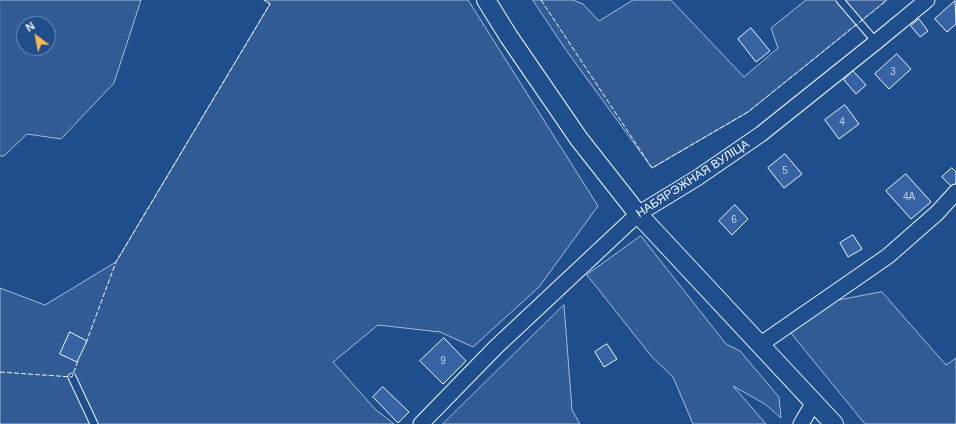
<!DOCTYPE html>
<meta charset="utf-8">
<style>
body{margin:0}
#map{position:relative;width:956px;height:424px;overflow:hidden;background:#1f4e8c;font-family:Arial,sans-serif}
canvas{display:block}
.north{position:absolute;left:16px;top:16px;width:40px;height:40px;box-sizing:border-box;background:#1f4e8c;border:1px solid #7391ba;border-radius:50%;rotate:328deg;font-size:11px;font-weight:700;line-height:16px;text-align:center;color:#f2f6ff}
.north::after{content:'';display:block;margin:auto;width:14px;height:18px;background:#ffb74d;clip-path:polygon(50% 0,100% 100%,50% 72%,0 100%)}
</style>
<div id="map">
<canvas width="956" height="424"></canvas>
<div class="north">N</div>
</div>
<script>
const c = document.querySelector('canvas').getContext('2d');
c.lineJoin = 'round';
function fillPath(path, color) {
  c.fillStyle = color;
  c.fill(path, 'evenodd');
}
function stroke(path, color, width, dash) {
  c.strokeStyle = color;
  c.lineWidth = width;
  c.lineCap = dash ? 'butt' : 'round';
  c.setLineDash(dash || []);
  c.stroke(path);
}
function label(font, color, halo, rows, align = 'center') {
  c.font = font + ' Arial,sans-serif';
  c.lineWidth = 3;
  c.setLineDash([]);
  c.textBaseline = 'middle';
  c.strokeStyle = halo;
  c.fillStyle = color;
  for (const [text, x, y, turn = 0] of rows) {
    c.save();
    c.translate(x, y);
    c.rotate((+turn || 0) * Math.PI / 180);
    c.textAlign = isNaN(turn) ? turn : align;
    if (halo) c.strokeText(text, 0, 0);
    c.fillText(text, 0, 0);
    c.restore();
  }
}
const green = new Path2D(`
 M0 0H141L114 83 61 139 27 134 4 156H0ZM24 24H48V48H24Z
 M264 0H468L598 206 539 287 473 347 440 332 378 325 333 362 376 410 394 424H0V288L45 305 116 262 270 4Z
 M533 0H573L583 4 599 21 633 0H671L744 77 778 48 771 28 806 0H887L748 112 652 168 566 50Z
 M641 236 726 344 740 351 779 397 781 418 765 404 733 386 766 424H693L673 377 652 357 587 275Z
 M882 292 946 365 956 358V424H865L790 332 834 301Z
 M564 305 572 410 580 424H443Z`);
fillPath(green, '#305b95');
stroke(green, '#a8bbd7', 1);
const building = new Path2D(`
 M955 1 956 24 947 32 935 19Z
 M919 19 928 31 920 37 911 26Z
 M751 28 770 51 756 62 738 39Z
 M897 54 911 69 889 89 875 74Z
 M853 71 866 85 856 94 844 80Z
 M845 105 859 124 839 139 825 120Z
 M785 154 802 174 784 188 768 168Z
 M952 168 956 172V183L952 187 942 177Z
 M906 174 931 202 911 219 886 191Z
 M735 205 748 219 732 235 719 221Z
 M853 235 862 249 848 257 840 243Z
 M70 332 87 341 77 362 60 354Z
 M444 338 466 361 443 384 420 361Z
 M607 344 617 359 604 367 595 352Z
 M383 387 409 412 398 423 373 397Z`);
fillPath(building, '#3563a3');
stroke(building, '#f2f6ff', 1);
const service = new Path2D(`
 M840 0 876 42
 M72 377 94 424`);
const minor = new Path2D(`
 M761 344 888 256 937 213 956 192
 M421 424 496 347 638 214 697 178 761 134 876 42 927 0
 M801 424 814 402`);
const tertiary = new Path2D(`
 M486 0 509 37 579 139 638 214 834 424`);
stroke(service, '#f2f6ff', 9);
stroke(minor, '#f2f6ff', 17);
stroke(tertiary, '#f2f6ff', 20);
stroke(service, '#1f4e8c', 7);
stroke(minor, '#1f4e8c', 15);
stroke(tertiary, '#1f4e8c', 18);
stroke(new Path2D(`
 M541 0 652 168 748 112 887 0
 M86 343 116 262 270 4 264 0
 M0 372 72 377 78 361`), '#f2f6ff', 1, [5, 2]);
label('10px', '#c3d1e8', null, [
 ["3",893,72],
 ["4",842,122],
 ["5",785,171],
 ["4А",909,197],
 ["6",734,220],
 ["9",443,361]
]);
label('12px', '#f2f6ff', '#1f4e8c', [
 ["НАБЯРЭЖНАЯ ВУЛІЦА",693,179,-33]
]);
</script>
